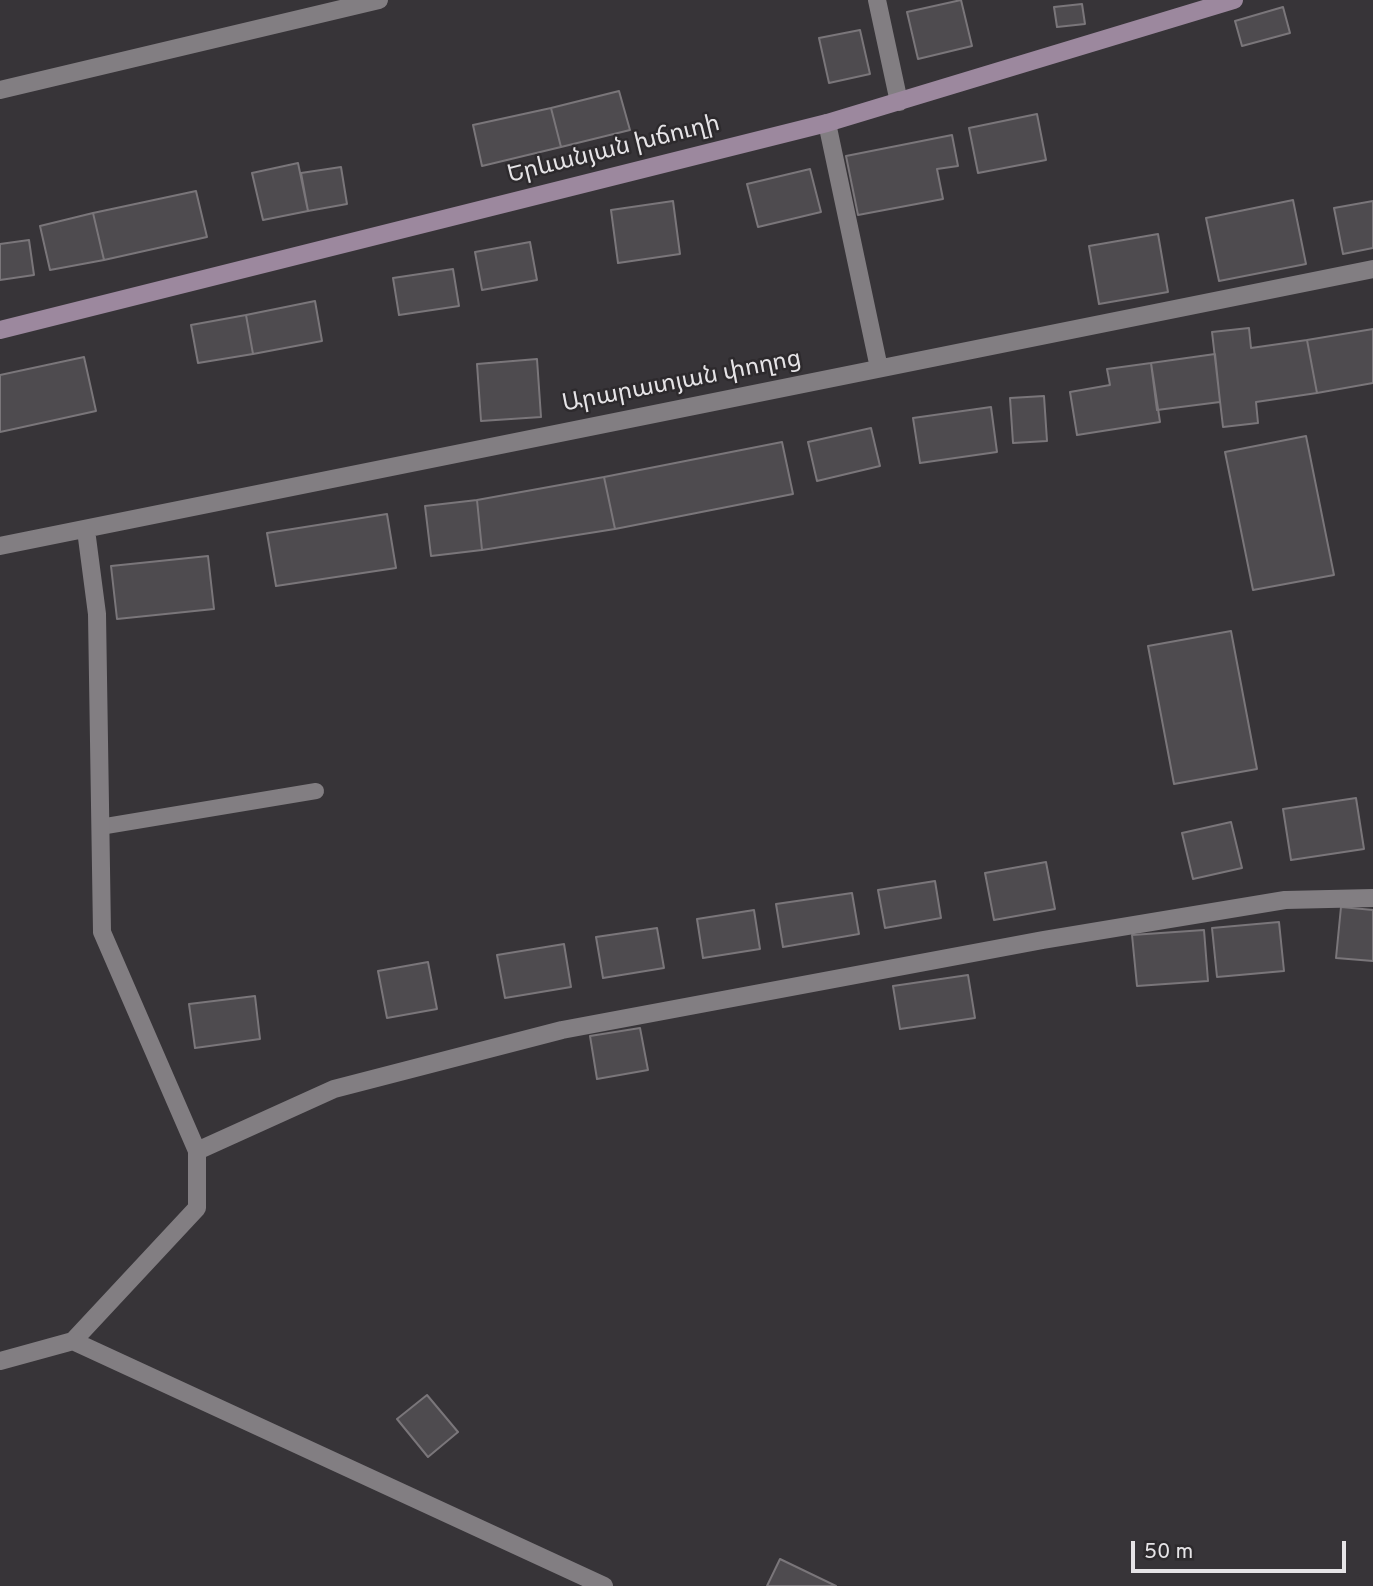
<!DOCTYPE html>
<meta charset="utf-8">
<style>
body{margin:0}
#map{position:relative;width:1373px;height:1586px;overflow:hidden;background:#373438;font-family:Overpass,sans-serif}
canvas{display:block}
.scale{position:absolute;left:1131px;top:1541px;width:215px;height:32px;box-sizing:border-box;border:4px solid #e6e4e7;border-top:0;padding-left:9px;font-size:21px;line-height:24px;white-space:nowrap;color:#e6e4e7;-webkit-text-stroke:5px #2d2a2d;paint-order:stroke}
</style>
<div id="map">
<canvas width="1373" height="1586"></canvas>
<div class="scale">50 m</div>
</div>
<script>
const c = document.querySelector('canvas').getContext('2d');
c.lineJoin = 'round';
function fillPath(path, color) {
  c.fillStyle = color;
  c.fill(path, 'evenodd');
}
function stroke(path, color, width, dash) {
  c.strokeStyle = color;
  c.lineWidth = width;
  c.lineCap = dash ? 'butt' : 'round';
  c.setLineDash(dash || []);
  c.stroke(path);
}
function label(font, color, halo, rows, align = 'center') {
  c.font = font + ' Overpass,"Noto Sans Armenian",sans-serif';
  c.lineWidth = 5;
  c.setLineDash([]);
  c.textBaseline = 'middle';
  c.strokeStyle = halo;
  c.fillStyle = color;
  for (const [text, x, y, turn = 0] of rows) {
    c.save();
    c.translate(x, y);
    c.rotate((+turn || 0) * Math.PI / 180);
    c.textAlign = isNaN(turn) ? turn : align;
    if (halo) c.strokeText(text, 0, 0);
    c.fillText(text, 0, 0);
    c.restore();
  }
}
const building = new Path2D(`
 M961 0 972 46 918 59 907 12Z
 M1082 4 1085 24 1057 27 1054 7Z
 M1283 7 1290 33 1242 46 1235 21Z
 M860 30 870 74 829 83 819 38Z
 M619 91 630 130 561 147 551 108Z
 M551 108 561 147 482 166 473 125Z
 M1037 114 1046 160 978 173 969 128Z
 M952 135 958 166 937 169 943 199 858 215 846 156Z
 M298 163 308 211 263 220 252 173Z
 M341 167 347 204 308 211 301 173Z
 M810 169 821 212 758 227 747 184Z
 M196 191 207 237 104 260 93 213Z
 M1293 200 1306 264 1219 281 1206 218Z
 M673 201 680 254 618 263 611 210Z
 M1373 201V248L1343 254 1334 208Z
 M93 213 104 260 50 270 40 226Z
 M1158 234 1168 292 1099 304 1089 246Z
 M29 240 34 275 0 280V244Z
 M530 242 537 280 482 290 475 252Z
 M453 269 459 306 399 315 393 278Z
 M315 301 322 341 253 354 246 315Z
 M246 315 253 354 198 363 191 325Z
 M1249 328 1251 348 1307 340 1317 393 1256 402 1258 423 1223 427 1212 332Z
 M1373 329V383L1317 393 1307 340Z
 M1215 354 1220 402 1157 410 1151 363Z
 M84 357 96 411 0 432V375Z
 M537 359 541 417 481 421 477 364Z
 M1151 363 1160 422 1077 435 1070 392 1110 385 1107 369Z
 M1044 396 1047 441 1013 443 1010 398Z
 M991 407 997 452 920 463 913 418Z
 M871 428 880 466 817 481 808 442Z
 M1306 436 1334 575 1253 590 1225 452Z
 M782 442 793 494 615 529 604 477Z
 M604 477 615 529 482 550 477 500Z
 M477 500 482 550 431 556 425 506Z
 M387 514 396 568 276 586 267 533Z
 M208 556 214 609 117 619 111 566Z
 M1231 631 1257 769 1174 784 1148 646Z
 M1356 798 1364 849 1291 860 1283 809Z
 M1231 822 1242 868 1193 879 1182 833Z
 M1046 862 1055 909 994 920 985 873Z
 M935 881 941 918 885 928 878 890Z
 M852 893 859 934 783 947 776 904Z
 M1341 907 1373 910V961L1336 958Z
 M754 910 760 949 703 958 697 919Z
 M1279 922 1284 971 1217 977 1212 928Z
 M657 928 664 968 603 978 596 937Z
 M1204 930 1208 981 1137 986 1132 935Z
 M564 944 571 987 505 998 497 955Z
 M428 962 437 1009 387 1018 378 971Z
 M968 975 975 1018 900 1029 893 986Z
 M255 996 260 1039 195 1048 189 1004Z
 M640 1028 648 1070 597 1079 590 1036Z
 M427 1395 458 1432 428 1457 397 1419Z
 M780 1559 836 1586H767Z`);
fillPath(building, '#4e4b4f');
stroke(building, '#7a767a', 2);
stroke(new Path2D(`
 M100 827 316 791`), '#827e82', 16);
stroke(new Path2D(`
 M877 0 899 102
 M0 90 379 0
 M827 123 879 368
 M0 546 1373 269
 M197 1151 334 1089 562 1030 1043 940 1285 900 1373 898
 M73 1341 604 1586
 M0 1361 73 1341 197 1208V1151L102 932 97 614 86 530`), '#827e82', 18);
stroke(new Path2D(`
 M0 330 827 123 1234 0`), '#9c889e', 18);
label('24px', '#e6e4e7', '#2d2a2d', [
 ["Երևանյան խճուղի",614,151,-14],
 ["Արարատյան փողոց",682,383,-11]
]);
</script>
